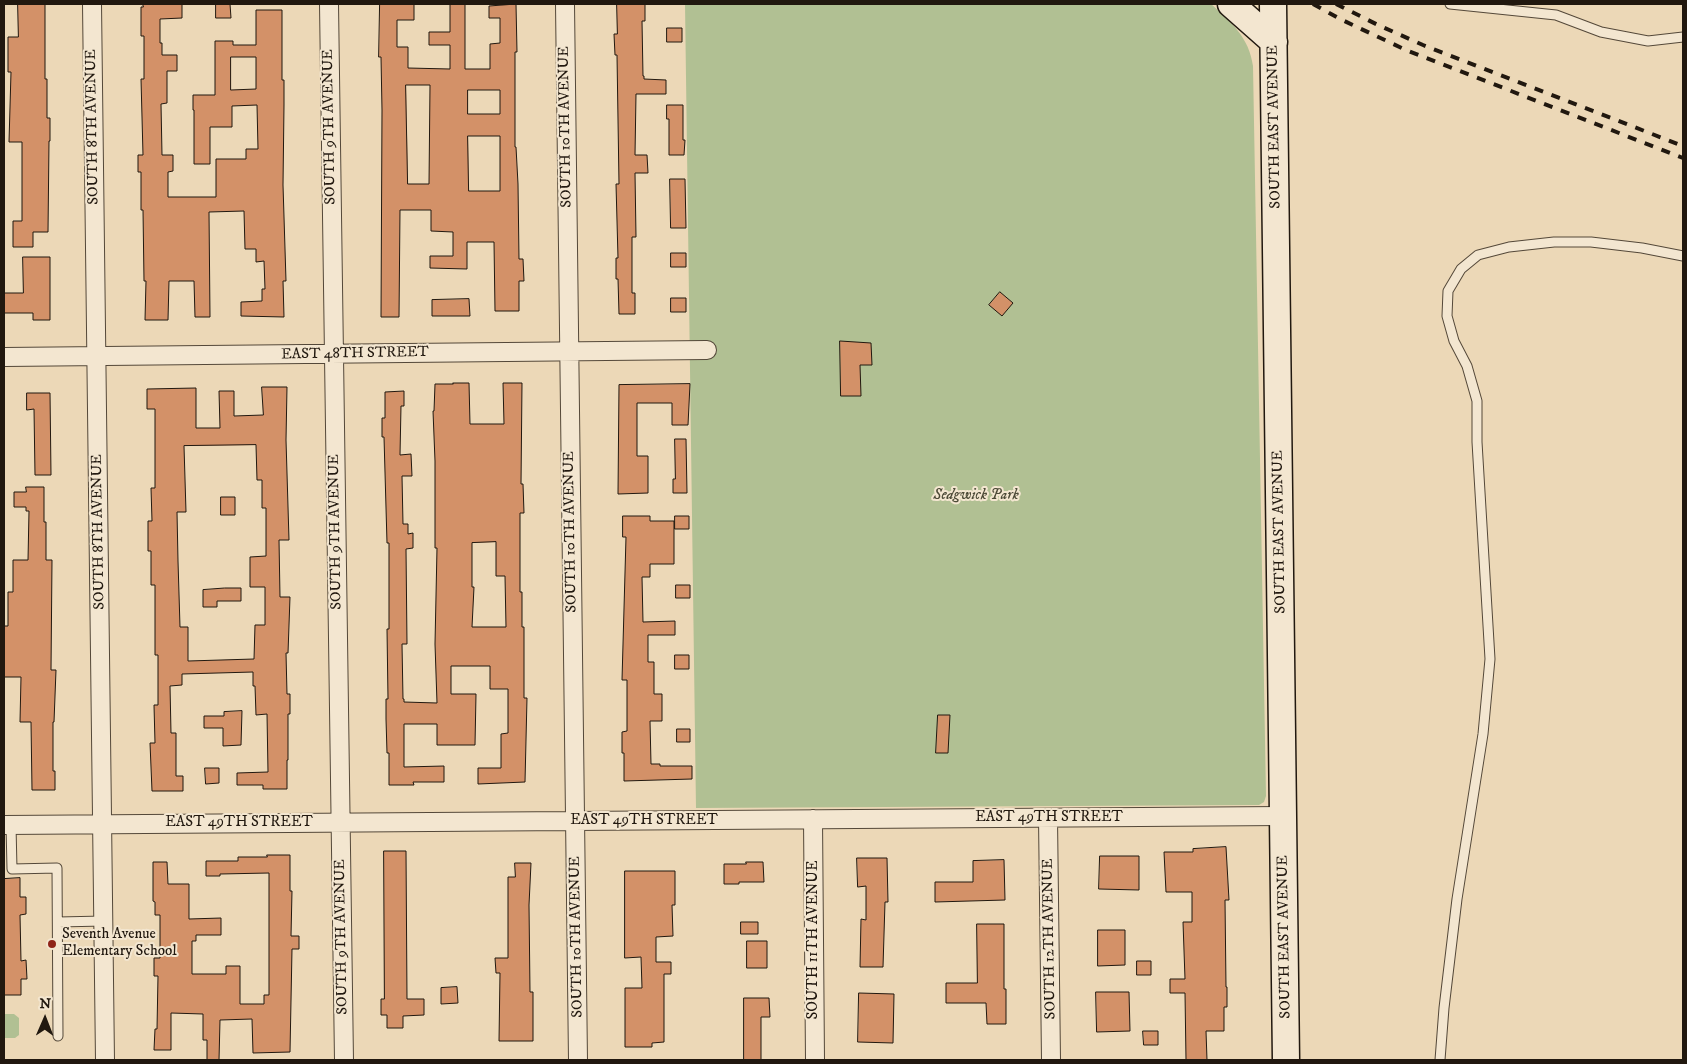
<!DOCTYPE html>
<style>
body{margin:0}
#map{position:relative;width:1687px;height:1064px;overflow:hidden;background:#ecd8b7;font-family:"IM FELL DW Pica",serif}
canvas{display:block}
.frame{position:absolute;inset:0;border:5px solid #21180f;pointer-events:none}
.north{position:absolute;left:20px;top:994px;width:50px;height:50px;-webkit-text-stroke:4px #f3e6d0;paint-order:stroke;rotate:1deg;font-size:14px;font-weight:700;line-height:20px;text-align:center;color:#21180f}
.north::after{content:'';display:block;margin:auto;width:18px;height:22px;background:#21180f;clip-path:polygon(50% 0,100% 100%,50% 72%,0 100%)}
</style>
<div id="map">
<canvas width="1687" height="1064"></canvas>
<div class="frame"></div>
<div class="north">N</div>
</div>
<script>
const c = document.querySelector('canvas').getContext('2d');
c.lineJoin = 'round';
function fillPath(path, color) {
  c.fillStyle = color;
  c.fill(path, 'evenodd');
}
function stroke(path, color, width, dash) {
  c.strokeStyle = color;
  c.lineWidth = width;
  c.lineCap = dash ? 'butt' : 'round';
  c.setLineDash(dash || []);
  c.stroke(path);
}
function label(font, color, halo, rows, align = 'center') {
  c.font = font + ' "IM FELL DW Pica",serif';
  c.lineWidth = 4;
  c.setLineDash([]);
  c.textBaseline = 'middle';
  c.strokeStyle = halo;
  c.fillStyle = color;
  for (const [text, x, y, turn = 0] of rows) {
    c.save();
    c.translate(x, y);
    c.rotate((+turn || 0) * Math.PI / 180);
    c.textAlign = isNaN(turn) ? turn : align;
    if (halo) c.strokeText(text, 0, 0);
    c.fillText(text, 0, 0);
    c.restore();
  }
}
fillPath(new Path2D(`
 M685 4H1211C1231 22 1249 37 1253 66L1266 796 1264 802 1259 805 696 808Z
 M4 1014H14L19 1018V1035L15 1038H4Z`), '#b1c093');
const building = new Path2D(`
 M18 4H45V79H47V118H50V141H49L48 232H33V247H13V221H22V142H9L11 72H8V37H18Z
 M143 4H182V18L160 19V43H162V55H177V71H167V103L161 104 162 155H173V171L168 172V197H216V159H246V149H258L257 105 232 106V127H210V164H194V110H193V95H215V41H233V45H256V10H282V80H284V105L283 185 286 281H283L284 317 241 316V302L262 301V289H265L264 261 256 262V249H245L244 211 209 212 210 317H195L194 281H169L168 320H145L146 281H144L143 210H141V172H138V155H143L141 79H144V36H141V7H143ZM231 57H256V89L231 90Z
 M216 4H230L231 18H216Z
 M380 4H414V20H397V47H408V68L450 69V45H429V32H450V4H465V69H490V44L500 43V18H489V6L516 4 517 52H515V147H516L518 184 519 259H523L524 281H519V311H495L494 242H467V269L430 268V256H453V232L431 231V210H400L399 317H381L382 110 381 57H379ZM406 85H430L429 184H408ZM468 90H500V114H468ZM468 136H500V191H469Z
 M617 4H645V21H642L643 76H644V79L666 80V94H636L635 155H647L648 173H635L636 237H632V293H635V314H619L618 279H616V258H618L616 184H619L617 55H615L614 34H617Z
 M667 28H682V42H667Z
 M667 105H683V140H685L684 155H669V119H667Z
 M670 179H685L686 228H671Z
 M671 253H686V267H671Z
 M23 257H50V320H33V313H4V293H23Z
 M1000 292 1013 303 1002 316 989 305Z
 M671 298H686V312H671Z
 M469 299 470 316H432V300Z
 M840 341 871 343 872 365H860L861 396H841Z
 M453 383H469L470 424H504L503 383H522L521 484H523L524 513H520V592H522V627H524V698H527L525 782 478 784V768H501V734L508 733V689H490V666H451V694H476L475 745H437V724H404V767L444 766V782H413L414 785H389V753H387L386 719V699H388L387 629H389V543H387L384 437H382V418H385V392L404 391V406H401L400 455 411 454 412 476H402L403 524H408V534L413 533V548L406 549 407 644H402L403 699H404V702L437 703 435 644 437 548H435V461L433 411H434L435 384H453ZM496 542V576H505L506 627H472L474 587H472V543Z
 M690 384 688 425H672V403H637V456H648V493L618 494 619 385Z
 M262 387H287L286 440 289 540H279L280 597H290L288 653H286L287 694H290V714H288V760H287V789H263V785H237V773L268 772 267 714 256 715 255 686H253V672L182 674V685L170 686 171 733H176V776H183V791H152L150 743H155L154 705H158V655H155V585H151V551H148V521H152L151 488H155V409H147V389L196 388V428H220L219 391H234V416L263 415ZM256 445 257 480H262V508H266V556L250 557V587H265V625H255L254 659 188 661V627H180L178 561 177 512H186L184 446Z
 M27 393H50L51 475H35L34 409 27 410Z
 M675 439H686L687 493H673V479H675Z
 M26 487H44V522H46V560H52L51 670H56L54 722H53V771H55V790H32L31 722H20L21 677H4V626H8V592H13V560H28L29 511H26V507H14V492H26Z
 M221 497H235V515H221Z
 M623 516H650V521H674V564H650V577H642L643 622 675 621V635H648V662H654V694H662V721H650L651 764H660V766H692V779L624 781V753H622V732L627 731V680H622L626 537H623Z
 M675 516H689V529H675Z
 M676 585H690V598H676Z
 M225 588H241V601H217V607H203V590Z
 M675 655H689V669H675Z
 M242 711 241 745 223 746V728H204V716H224V712Z
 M938 715H950L948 753H936Z
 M677 729H690V742H677Z
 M205 768H219V783L206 784Z
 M1226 847 1229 900H1225L1226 987H1227V1007H1224V1031H1206L1207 1060H1186L1185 993H1170V979H1185L1183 922H1192V892H1166L1164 852H1193V849Z
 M384 851H406L407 999H424V1015L403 1016V1028H387V1015H381V999H384Z
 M267 855H290V891H292L291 936H299V949H292L290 1052 253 1053 252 1019 220 1020 219 1060H207V1040H203V1014L171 1013V1050H154L155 1029H157L158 976H154V958H160V915H155V902L153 901V862H167L168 884H189V919L221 918V935H196V941H192V974H226V966H240V1004H264V995H269V873L220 874V876H206V861H238V857H267Z
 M1100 856H1139V890L1099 889Z
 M857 858H887L888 902H885L883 967H860L861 919 866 920V886L858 887Z
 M1004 860 1005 900 935 902V882H973V861Z
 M746 862H763L764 882H739V884H724V864H746Z
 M515 863H531L529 905 530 992H533V1041H499L500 973H496L495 958H508V877H515Z
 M625 871H675V905H672L673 936 656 937V962H671V974H664V1042L652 1043V1047H625V988H642L641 957 625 958Z
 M20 878V897H26V914L20 915 21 961 26 960 27 979H21V995H4V879Z
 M741 922H758V934H741Z
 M977 924H1004V989H1006V1024H987L986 1003H946V983H977Z
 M1098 930H1125V965L1098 966Z
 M747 941H767V968H747Z
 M1137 961H1151V975H1137Z
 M457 987 458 1003 441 1004V988Z
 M1096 992H1129L1130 1031 1097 1032Z
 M859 993 894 994 893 1043 858 1042Z
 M744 998H769L770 1017H761V1060H744Z
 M1143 1031H1158V1045H1144Z`);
fillPath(building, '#d39168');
stroke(building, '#21180f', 1);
const lane = new Path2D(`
 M1450 4 1556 15 1601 32 1648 41 1683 37
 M11 825 12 869 57 868 58 1036
 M58 922 104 921
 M1440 1060 1444 1008 1457 899 1483 734 1490 659 1477 442V401L1467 366 1454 341 1447 316 1448 291 1461 269 1478 255 1509 247 1554 242H1591L1642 248 1683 256`);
const street = new Path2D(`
 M92 4 105 1060
 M329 4 344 1060
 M565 4 578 1060
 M4 357 707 350
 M1048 818 1051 1060
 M813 819 815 1060
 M4 825 1283 816`);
const secondary = new Path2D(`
 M1231 4 1274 42
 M1273 4 1286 1060`);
stroke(lane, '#544839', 11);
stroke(street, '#544839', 20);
stroke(secondary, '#21180f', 29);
stroke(lane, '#f3e6d0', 9);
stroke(street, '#f3e6d0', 18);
stroke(secondary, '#f3e6d0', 26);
stroke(new Path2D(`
 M1313 4 1340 19 1406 50 1683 158
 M1336 4 1378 25 1423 45 1683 146`), '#21180f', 4, [9, 9]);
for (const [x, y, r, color] of [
 [52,944,5,"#8f2418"]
]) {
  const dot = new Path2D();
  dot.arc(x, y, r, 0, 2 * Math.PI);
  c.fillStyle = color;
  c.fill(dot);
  stroke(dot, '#f3e6d0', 2);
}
label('15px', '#21180f', '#f3e6d0', [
 ["SOUTH 8TH AVENUE",93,127,-91],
 ["SOUTH 9TH AVENUE",330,127,-91],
 ["SOUTH 10TH AVENUE",566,127,-91],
 ["SOUTH EAST AVENUE",1275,127,-91],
 ["EAST 48TH STREET",355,354,-1],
 ["SOUTH 8TH AVENUE",99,532,-91],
 ["SOUTH 9TH AVENUE",336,532,-91],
 ["SOUTH 10TH AVENUE",571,532,-91],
 ["SOUTH EAST AVENUE",1280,532,-91],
 ["EAST 49TH STREET",1049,818],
 ["EAST 49TH STREET",644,821],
 ["EAST 49TH STREET",239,823],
 ["SOUTH 9TH AVENUE",342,937,-91],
 ["SOUTH 10TH AVENUE",577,937,-91],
 ["SOUTH EAST AVENUE",1285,937,-91],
 ["SOUTH 12TH AVENUE",1050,939,-91],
 ["SOUTH 11TH AVENUE",814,940,-90]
]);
label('italic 15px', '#4c4a37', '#f3e6d0', [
 ["Sedgwick Park",976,496]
]);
label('15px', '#21180f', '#f3e6d0', [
 ["Seventh Avenue",62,935],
 ["Elementary School",62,952]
], 'left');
</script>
